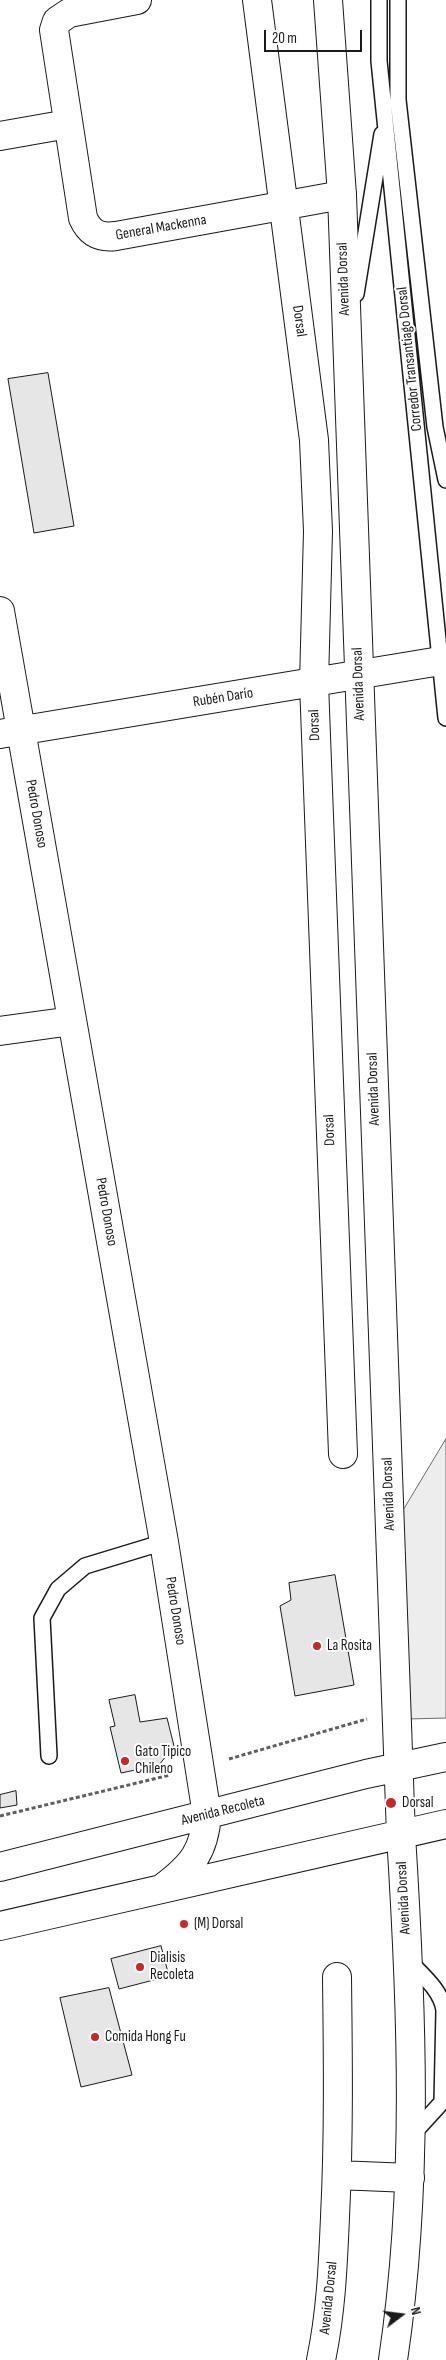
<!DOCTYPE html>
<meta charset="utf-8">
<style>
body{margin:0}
#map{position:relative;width:446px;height:2360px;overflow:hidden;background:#fff;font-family:"Sofia Sans Condensed",sans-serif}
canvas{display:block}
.north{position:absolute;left:376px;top:2290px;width:50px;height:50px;-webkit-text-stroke:4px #fff;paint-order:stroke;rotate:75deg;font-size:14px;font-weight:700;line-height:20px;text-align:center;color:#1a1a1a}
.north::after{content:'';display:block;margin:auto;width:18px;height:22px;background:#1a1a1a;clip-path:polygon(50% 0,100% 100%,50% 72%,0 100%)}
.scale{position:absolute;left:264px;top:30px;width:98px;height:22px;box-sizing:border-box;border:2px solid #1a1a1a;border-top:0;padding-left:6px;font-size:15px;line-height:18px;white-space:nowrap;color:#1a1a1a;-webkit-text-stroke:4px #fff;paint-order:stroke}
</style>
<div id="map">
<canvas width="446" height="2360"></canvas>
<div class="north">N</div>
<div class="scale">20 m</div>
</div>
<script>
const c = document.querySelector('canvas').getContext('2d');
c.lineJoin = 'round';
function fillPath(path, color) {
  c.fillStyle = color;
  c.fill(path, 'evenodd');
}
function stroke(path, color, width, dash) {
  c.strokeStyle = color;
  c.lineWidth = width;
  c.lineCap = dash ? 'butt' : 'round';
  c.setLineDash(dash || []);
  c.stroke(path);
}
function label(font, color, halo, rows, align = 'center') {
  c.font = font + ' "Sofia Sans Condensed",sans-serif';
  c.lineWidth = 4;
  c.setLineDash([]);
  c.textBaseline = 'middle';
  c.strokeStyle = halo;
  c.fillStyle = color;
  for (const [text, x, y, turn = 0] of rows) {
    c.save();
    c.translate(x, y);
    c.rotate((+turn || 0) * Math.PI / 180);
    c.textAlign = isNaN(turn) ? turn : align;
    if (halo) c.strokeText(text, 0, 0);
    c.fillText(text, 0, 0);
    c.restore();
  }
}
const built = new Path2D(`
 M446 1439V1718L407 1719 401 1514Z`);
fillPath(built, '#ededed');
stroke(built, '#6a6a6a', 1);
const building = new Path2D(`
 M48 373 74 526 34 533 8 379Z
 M335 1575 354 1685 295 1696 280 1606 291 1600 289 1583Z
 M135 1695 140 1722 167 1718 174 1746 159 1765 121 1773 110 1727 115 1726 109 1700Z
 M16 1791 17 1805 0 1808V1795Z
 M161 1946 169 1976 119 1989 111 1959Z
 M109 1988 132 2075 81 2087 60 1998Z`);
fillPath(building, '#e6e6e6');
stroke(building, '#1a1a1a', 1);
const lane = new Path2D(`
 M379 0V61L446 718
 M398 0V100L435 427 446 480
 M356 294 382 134
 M49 1756 42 1618 58 1589 85 1566 164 1542
 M408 1960C422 1975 441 1990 444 2010L442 2102 411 2136`);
const street = new Path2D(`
 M137 0 69 13 57 21 54 30 83 218C90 234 100 238 116 236L342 195
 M257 0 314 440 318 531 314 683 343 1454
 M0 136 68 124
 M0 611 164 1542 207 1815
 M0 734 446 660
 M0 1031 72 1021
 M337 2175 410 2178
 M321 2360C331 2313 333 2264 335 2217 339 2137 338 2057 337 1977`);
const secondary = new Path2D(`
 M393 2360C419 2186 412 2010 401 1835`);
const primary = new Path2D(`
 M328 0 342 195 401 1835
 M0 1867 366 1774 446 1757
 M164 1887C193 1865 204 1851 207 1815
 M0 1926 446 1824`);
stroke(lane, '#1a1a1a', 18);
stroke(street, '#1a1a1a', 30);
stroke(secondary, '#1a1a1a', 30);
stroke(primary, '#1a1a1a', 30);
stroke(new Path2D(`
 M229 1759 367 1719
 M0 1816 170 1775`), '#5f5f5f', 3, [4, 2.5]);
stroke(lane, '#fff', 15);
stroke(street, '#fff', 28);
stroke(secondary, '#fff', 28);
stroke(primary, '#fff', 28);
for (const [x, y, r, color] of [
 [317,1646,5,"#c62828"],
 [125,1761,5,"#c62828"],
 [391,1803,6,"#c62828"],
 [184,1924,5,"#c62828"],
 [140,1967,5,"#c62828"],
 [95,2037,5,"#c62828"]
]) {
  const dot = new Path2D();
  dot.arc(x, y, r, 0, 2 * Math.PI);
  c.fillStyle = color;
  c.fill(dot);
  stroke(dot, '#fff', 2);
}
label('15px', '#1a1a1a', '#fff', [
 ["General Mackenna",161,228,-10],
 ["Avenida Dorsal",344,279,-92],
 ["Dorsal",299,321,82],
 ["Corredor Transantiago Dorsal",410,359,-96],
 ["Avenida Dorsal",359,684,-92],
 ["Rubén Darío",223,698,-9],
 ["Dorsal",315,725,-92],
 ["Pedro Donoso",36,814,80],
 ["Avenida Dorsal",374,1089,-92],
 ["Dorsal",330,1130,-92],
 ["Pedro Donoso",106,1212,80],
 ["Avenida Dorsal",389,1494,-92],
 ["Pedro Donoso",175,1611,81],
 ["Avenida Recoleta",223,1811,-14],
 ["Avenida Dorsal",404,1898,-93],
 ["Avenida Dorsal",329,2298,-84]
]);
label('15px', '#1a1a1a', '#fff', [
 ["La Rosita",327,1646],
 ["Gato Tipico",135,1752],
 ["Chileno",135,1769],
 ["Dorsal",402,1803],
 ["(M) Dorsal",194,1924],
 ["Dialisis",150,1958],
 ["Recoleta",150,1975],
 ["Comida Hong Fu",105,2037]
], 'left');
</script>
